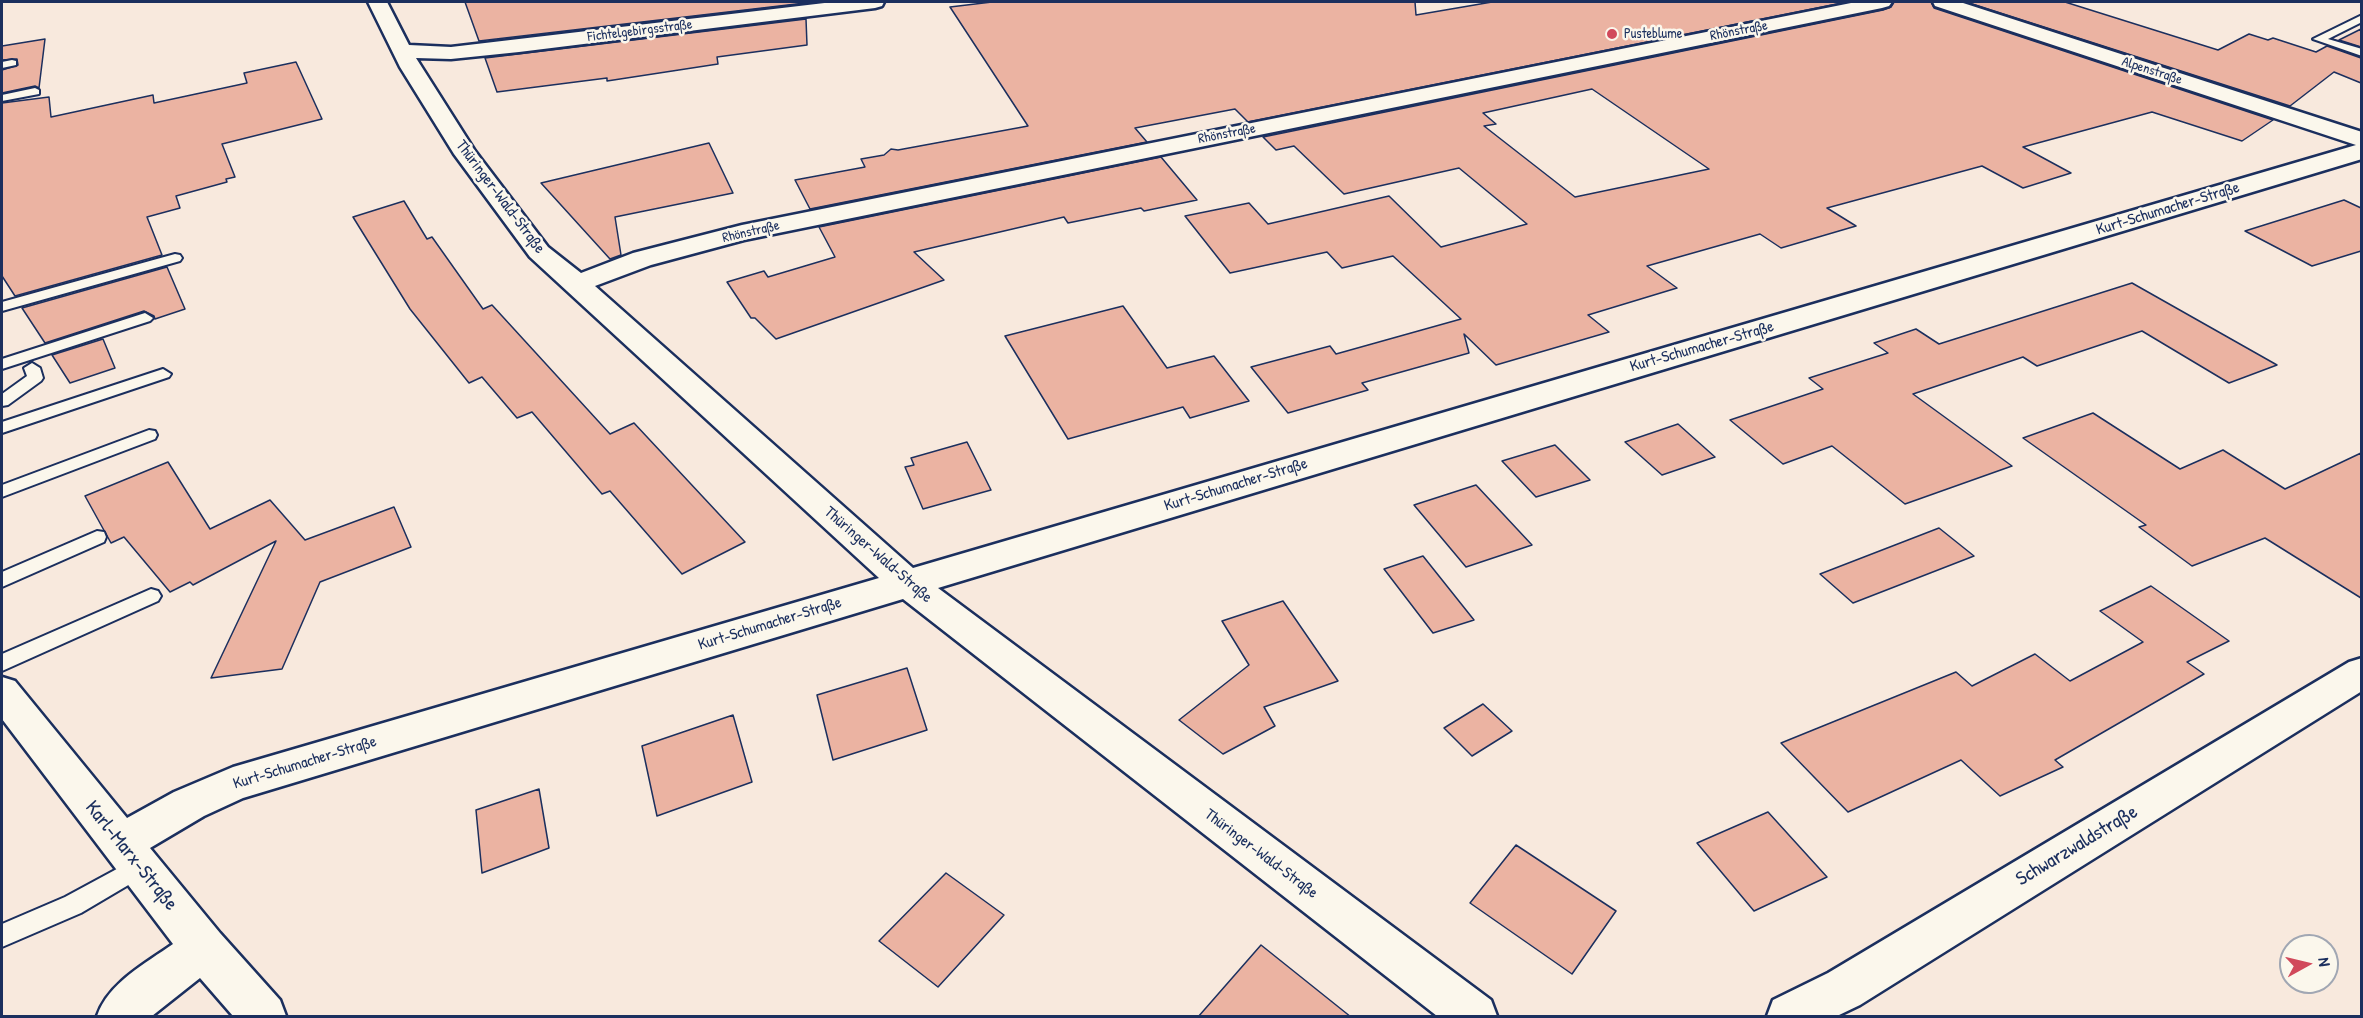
<!DOCTYPE html>
<meta charset="utf-8">
<style>
body{margin:0}
#map{position:relative;width:2363px;height:1018px;overflow:hidden;background:#f8e9dd;font-family:"Patrick Hand",sans-serif}
canvas{display:block}
.frame{position:absolute;inset:0;border:3px solid #1b2f5e;pointer-events:none}
.north{position:absolute;left:2279px;top:934px;width:60px;height:60px;box-sizing:border-box;background:#fbf7ec;border:2px solid #a1a7b3;border-radius:50%;rotate:82deg;font-size:16px;font-weight:700;line-height:24px;text-align:center;color:#1b2f5e}
.north::after{content:'';display:block;margin:auto;width:21px;height:27px;background:#d1495b;clip-path:polygon(50% 0,100% 100%,50% 72%,0 100%)}
</style>
<div id="map">
<canvas width="2363" height="1018"></canvas>
<div class="frame"></div>
<div class="north">N</div>
</div>
<script>
const c = document.querySelector('canvas').getContext('2d');
c.lineJoin = 'round';
function fillPath(path, color) {
  c.fillStyle = color;
  c.fill(path, 'evenodd');
}
function stroke(path, color, width, dash) {
  c.strokeStyle = color;
  c.lineWidth = width;
  c.lineCap = dash ? 'butt' : 'round';
  c.setLineDash(dash || []);
  c.stroke(path);
}
function label(font, color, halo, rows, align = 'center') {
  c.font = font + ' "Patrick Hand",sans-serif';
  c.lineWidth = 5;
  c.setLineDash([]);
  c.textBaseline = 'middle';
  c.strokeStyle = halo;
  c.fillStyle = color;
  for (const [text, x, y, turn = 0] of rows) {
    c.save();
    c.translate(x, y);
    c.rotate((+turn || 0) * Math.PI / 180);
    c.textAlign = isNaN(turn) ? turn : align;
    if (halo) c.strokeText(text, 0, 0);
    c.fillText(text, 0, 0);
    c.restore();
  }
}
const building = new Path2D(`
 M465 2H804L805 3 479 41Z
 M992 2H1415L1416 15 1492 2H1847L1248 122 1235 109 1135 128 1147 142 810 209 795 180 865 167 861 159 884 155 891 149 898 150 1028 126 950 7Z
 M1894 2H1931L1934 8 2273 120 2242 141 2152 112 2023 147 2071 173 2023 188 1982 166 1827 208 1856 226 1781 248 1760 234 1647 266 1677 288 1588 315 1609 332 1496 365 1464 334 1469 353 1362 383 1368 390 1288 413 1251 367 1330 346 1336 354 1461 319 1393 256 1342 268 1327 252 1230 273 1185 216 1249 203 1268 224 1389 196 1441 247 1527 224 1459 168 1344 194 1294 146 1276 150 1263 137 1883 10 1891 7ZM1592 89 1709 169 1575 197 1484 126 1496 124 1483 113Z
 M1966 2H2065L2218 50 2249 34 2268 40 2273 38 2316 52 2327 46 2361 58V83L2334 72 2290 106Z
 M806 19 807 45 717 57 718 64 607 81V78L497 92 485 58Z
 M2361 29V47L2339 40Z
 M45 39 39 88 35 86 2 93V70L18 65 17 59 2 60V46Z
 M296 62 322 119 222 144 235 177 226 179 227 182 176 196 180 208 147 217 162 255 15 296 2 276V103L49 97 51 117 153 95 154 103 247 83 244 73Z
 M709 143 733 193 615 217 621 255 610 259 541 183Z
 M1161 157 1197 200 1144 211 1141 208 1068 223 1064 217 914 252 944 280 776 339 755 318H751L727 282 764 271 768 277 835 257 819 227Z
 M2344 200 2361 208V251L2312 266 2245 231Z
 M404 201 427 239 432 237 483 309 492 305 610 434 634 423 745 542 682 574 610 491 602 494 532 412 517 418 482 377 469 383 410 309 353 217Z
 M167 267 185 309 155 319 154 316 144 311 45 343 22 308Z
 M2132 283 2277 365 2229 383 2142 331 2037 366 2023 357 1913 394 2012 466 1905 504 1832 446 1783 464 1730 420 1823 389 1809 378 1888 353 1874 343 1916 329 1939 344Z
 M1123 306 1167 368 1214 356 1249 401 1190 418 1183 407 1068 439 1005 336Z
 M103 339 115 368 70 383 52 355Z
 M2093 413 2180 469 2223 450 2285 489 2361 453V598L2265 538 2192 566 2139 527 2146 525 2023 438Z
 M1678 424 1715 457 1662 475 1625 442Z
 M967 442 991 490 923 509 905 467 914 465 911 458Z
 M1555 445 1590 480 1536 497 1502 461Z
 M168 462 210 529 270 500 305 540 394 507 411 547 320 582 282 669 211 678 276 541 193 585 190 582 170 592 124 537 111 543 85 496Z
 M1476 485 1532 545 1466 567 1414 505Z
 M1939 528 1974 556 1853 603 1820 574Z
 M1423 556 1474 620 1433 633 1384 569Z
 M2151 586 2229 641 2187 662 2204 674 2055 760 2063 767 2000 796 1961 760 1848 812 1781 743 1956 672 1972 686 2035 654 2070 681 2143 642 2100 611Z
 M1283 601 1338 681 1264 707 1275 726 1223 754 1179 720 1249 665 1222 621Z
 M907 668 927 730 833 760 817 695Z
 M1483 704 1512 731 1472 756 1444 728Z
 M733 715 752 782 657 816 642 746Z
 M539 789 549 848 482 873 476 810Z
 M1768 812 1827 877 1754 911 1697 843Z
 M1516 845 1616 911 1572 974 1470 903Z
 M946 873 1004 915 938 987 879 941Z
 M1261 945 1351 1017H1198Z`);
fillPath(building, '#ebb3a2');
stroke(building, '#1b2f5e', 1.5);
const service = new Path2D(`
 M2362 15V22L2328 39 2362 49V56L2313 39Z
 M12 60 16 61V65L2 68V62Z
 M35 88 39 90V94L2 101V95Z
 M175 254 180 255 182 258 180 261 2 311V302Z
 M145 313 153 318 150 321 2 369V359Z
 M32 363 40 368 43 378 41 381 8 405 2 406V394L27 376 24 368Z
 M163 369 171 374 169 377 2 433V422Z
 M149 430 155 431 157 435 155 439 2 497V485Z
 M97 531 104 532 106 537 104 542 2 587V572Z
 M151 589 158 591 161 596 158 601 2 671V654Z
 M139 857 147 860 151 867 147 874 81 913 2 947V924L65 897Z`);
const minor = new Path2D(`
 M368 2H387L409 45 451 47 833 2H884L882 6 875 8 519 52 451 59 416 58 475 151 548 247 581 273 633 253 742 225 1856 2H1892L1889 6 1882 8 744 240 651 265 595 286 913 568 2356 145 1935 6 1933 2H1960L2362 132V159L938 588 1491 1000 1497 1016H1437L903 599 243 798 204 816 150 848 220 933 280 1000 286 1016H233L200 978 152 1016H97C108 983 146 963 173 944L2 719V677L15 681 127 818 174 792 233 767 879 578 530 257 454 154 400 67Z
 M2362 658V691L1860 1005 1837 1016H1767L1773 1000 1828 973 2349 662Z`);
stroke(service, '#1b2f5e', 4);
stroke(minor, '#1b2f5e', 5);
fillPath(service, '#fbf7ec');
fillPath(minor, '#fbf7ec');
for (const [x, y, r, color] of [
 [1612,34,6,"#d1495b"]
]) {
  const dot = new Path2D();
  dot.arc(x, y, r, 0, 2 * Math.PI);
  c.fillStyle = color;
  c.fill(dot);
  stroke(dot, '#fbf7ec', 2);
}
label('14px', '#1b2f5e', '#fbf7ec', [
 ["Fichtelgebirgsstraße",640,31,-7],
 ["Rhönstraße",1739,31,-11],
 ["Alpenstraße",2152,71,18],
 ["Rhönstraße",1227,134,-11],
 ["Rhönstraße",751,232,-13]
]);
label('14px', '#1b2f5e', '#fbf7ec', [
 ["Pusteblume",1624,34]
], 'left');
label('16px', '#1b2f5e', '#fbf7ec', [
 ["Thüringer-Wald-Straße",500,197,53],
 ["Kurt-Schumacher-Straße",2168,209,-17],
 ["Kurt-Schumacher-Straße",1702,347,-16],
 ["Kurt-Schumacher-Straße",1236,485,-17],
 ["Thüringer-Wald-Straße",878,555,41],
 ["Kurt-Schumacher-Straße",770,624,-17],
 ["Kurt-Schumacher-Straße",305,763,-17],
 ["Thüringer-Wald-Straße",1261,854,37]
]);
label('20px', '#1b2f5e', '#fbf7ec', [
 ["Schwarzwaldstraße",2077,846,-31],
 ["Karl-Marx-Straße",131,856,51]
]);
</script>
